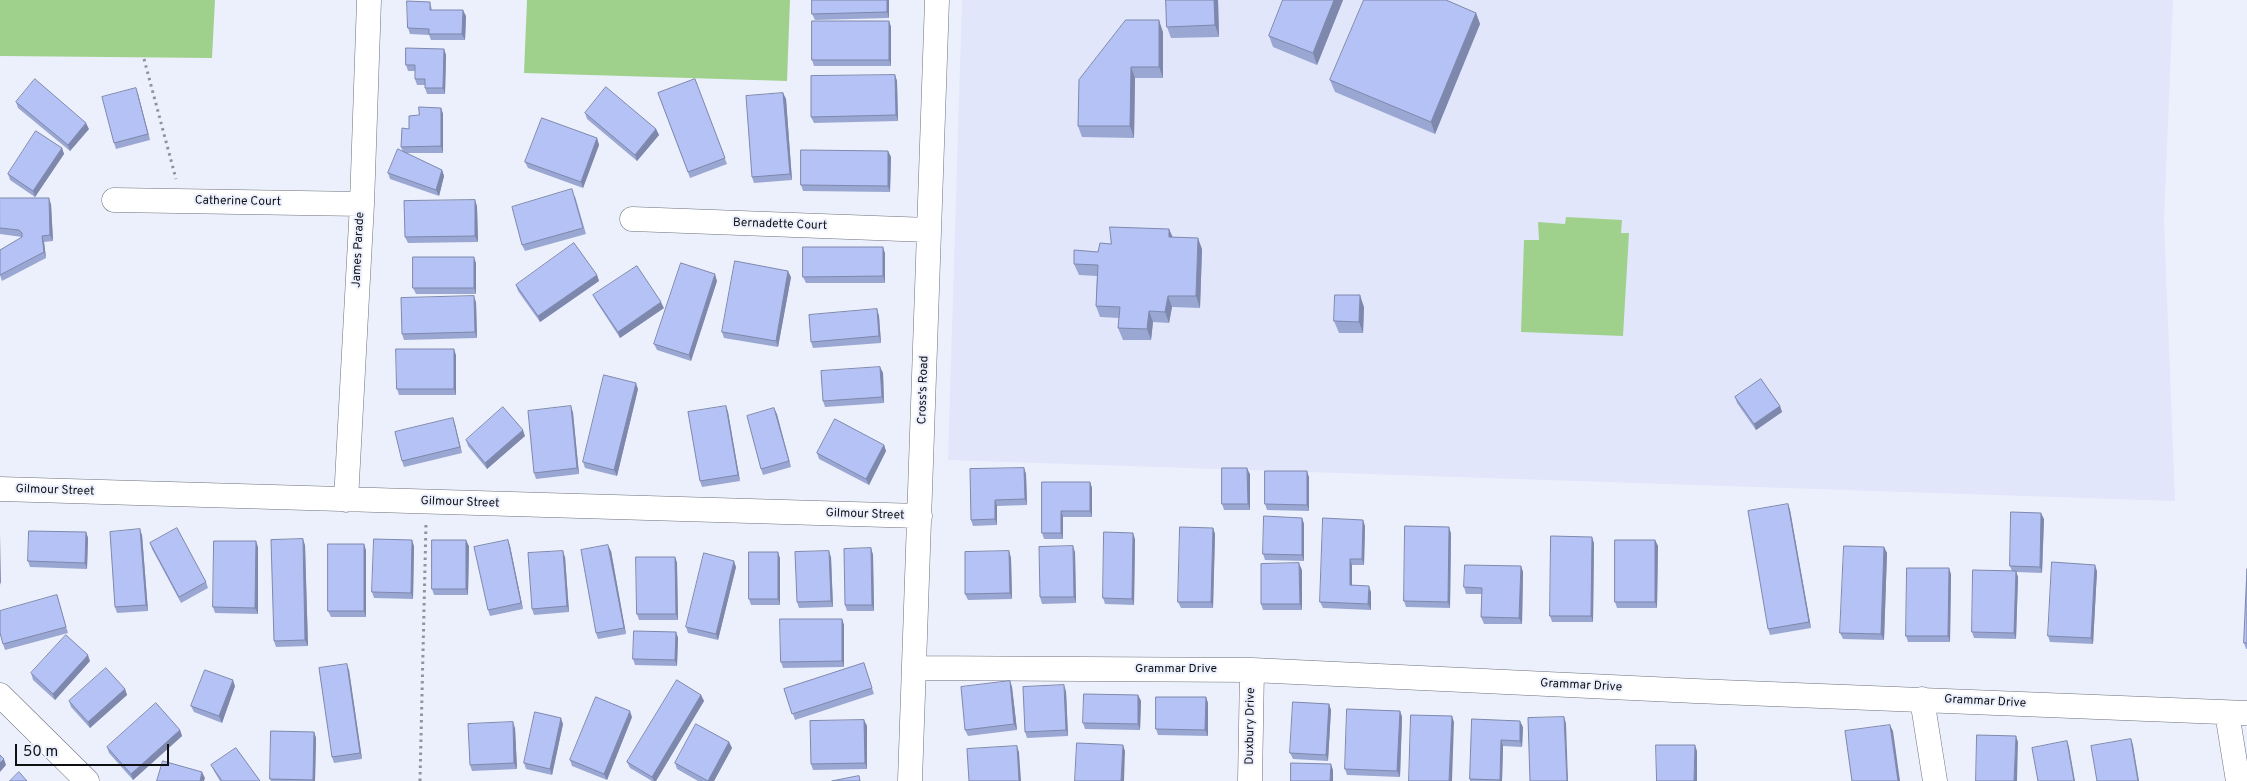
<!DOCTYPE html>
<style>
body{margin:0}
#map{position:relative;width:2247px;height:781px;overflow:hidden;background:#ecf0fd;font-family:Overpass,sans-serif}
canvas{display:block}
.scale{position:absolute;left:15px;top:744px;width:154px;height:22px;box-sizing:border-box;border:2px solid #0f1014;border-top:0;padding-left:6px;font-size:15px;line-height:18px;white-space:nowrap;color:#0f1014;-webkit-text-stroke:4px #ecf0fd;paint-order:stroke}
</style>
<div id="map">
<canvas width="2247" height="781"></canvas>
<div class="scale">50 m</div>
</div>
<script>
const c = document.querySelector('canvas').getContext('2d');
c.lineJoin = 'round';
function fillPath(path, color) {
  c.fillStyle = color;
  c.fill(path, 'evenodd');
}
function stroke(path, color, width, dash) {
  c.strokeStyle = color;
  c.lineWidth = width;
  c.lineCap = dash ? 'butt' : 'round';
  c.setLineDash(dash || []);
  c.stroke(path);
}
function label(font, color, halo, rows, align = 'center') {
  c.font = font + ' Overpass,sans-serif';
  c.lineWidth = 4;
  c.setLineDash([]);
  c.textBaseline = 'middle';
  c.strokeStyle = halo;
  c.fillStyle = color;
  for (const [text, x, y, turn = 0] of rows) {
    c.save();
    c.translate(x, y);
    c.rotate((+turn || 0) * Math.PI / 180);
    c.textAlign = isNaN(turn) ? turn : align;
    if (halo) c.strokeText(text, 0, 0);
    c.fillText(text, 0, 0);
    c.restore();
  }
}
fillPath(new Path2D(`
 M962 0H2173L2164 220 2175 501 948 460Z`), '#e1e6fa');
fillPath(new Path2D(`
 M0 0H215L212 58 0 56Z
 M527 0H790L787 81 524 73Z
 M1566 217 1622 220 1621 233H1629L1623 336 1521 332 1524 240H1539L1538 222 1565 224Z`), '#a0d18c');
const minor = new Path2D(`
 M114 200 362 204
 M632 219 929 230
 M0 489 920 516
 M346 500 362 204 369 0
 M914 668 1252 670 1695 691 2247 713
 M0 695 87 781
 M1922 699 1935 781
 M2227 713 2238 781
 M910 781 937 0
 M1250 781 1252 670`);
stroke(minor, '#6d707c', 25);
stroke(new Path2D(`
 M144 59 176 179
 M420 781 426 523`), '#90939c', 3, [2.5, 4]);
stroke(minor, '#fff', 24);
fillPath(new Path2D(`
 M889 0V18L815 20 812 14Z
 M1166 0H1218L1219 37 1171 38 1167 27Z
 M1343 0 1317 65 1273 47 1269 36Z
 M430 2 432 10 466 16 465 40H431L429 35 410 34 408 28Z
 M1476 13 1480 24 1435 134 1335 92 1330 80Z
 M889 21 891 27V66H814L812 60Z
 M1163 32V78H1135L1134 138 1082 137 1078 126Z
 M444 49 446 55 445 94H427L425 88V85H417L415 79V71H408L406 65Z
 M895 75 897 81 898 121 814 123 811 117Z
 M695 79 727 164 690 178 658 93Z
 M783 93 786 99 792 180 754 183 752 177Z
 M138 94 150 140 116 149 114 143Z
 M16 102 89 129 70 151 18 108Z
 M441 108 443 114V153H406L442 170 444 176 439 196 390 179 388 173 403 152 401 147 409 129 419 115Z
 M585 113 656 129 659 135 637 161 587 119Z
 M597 138 599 145 583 188 528 168 525 162Z
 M62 148 64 154 35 197 10 180 8 174Z
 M888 151 891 157 890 192 803 191 801 185Z
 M575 196 586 234 525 251 522 245Z
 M0 198 51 204 53 241 44 242 46 258 2 281 0 275 22 237 0 234Z
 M477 206 478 242 408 243 405 237Z
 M1169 229 1172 237 1202 249 1200 308 1172 307 1169 323 1153 322 1151 340H1123L1118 328 1119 318 1100 317 1096 306 1097 276 1079 275 1074 264 1098 252 1111 244Z
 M885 253V283H806L803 277Z
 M476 263V294H416L413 288Z
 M597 275 599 281 540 322 518 291 516 285Z
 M791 277 778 347 724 338 722 332Z
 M717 281 691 361 657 350 654 344Z
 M593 295 664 308 620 338 596 301Z
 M476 302 477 338 404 340 402 334Z
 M1364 307 1363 333H1339L1334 321Z
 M877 309 879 316 881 343 813 348 811 342Z
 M456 355V395H399L397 389Z
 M880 367 883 373 884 403 825 407 823 401Z
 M638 389 617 476 585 468 583 462Z
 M1735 397 1780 406 1782 412 1756 430 1737 403Z
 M571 406 573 413 579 474 536 479 534 473Z
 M726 406 728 412 740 481 702 487 700 481Z
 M774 408 791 467 763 475 761 469Z
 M453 418 462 453 404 467 402 461Z
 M525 436 487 469 468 446 466 440Z
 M884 445 886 451 869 485 819 459 817 453Z
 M1024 468 1026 474 1027 505 997 506V525L973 526 971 520Z
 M1250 474V510H1224L1222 504Z
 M1309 477V511L1267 510 1265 504Z
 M1042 482H1090L1092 488V517H1063V539H1044L1042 533Z
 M1788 504 1790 510 1811 628 1770 635 1768 629Z
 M1302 518 1304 524V561L1265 560 1263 554Z
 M2044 519 2042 573 2016 572 2018 577 2016 639 1974 638 1972 632 2012 571 2010 566Z
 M1365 526 1364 565H1352V585L1371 592V610L1323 608 1320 602Z
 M1213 528 1215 534 1213 608H1181L1178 602Z
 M86 532 88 538 87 569 30 567 28 561Z
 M1451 533 1450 608 1406 607 1404 601Z
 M142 535 148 611 117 613 115 607Z
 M1135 539 1134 605 1105 604 1103 598Z
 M508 540 510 546 523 609 490 616 488 610Z
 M1655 540 1658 546 1657 608H1617L1615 602Z
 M150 543 206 582 208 588 181 603 152 549Z
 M1594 543 1593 622H1552L1550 616Z
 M305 545 308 646 276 647 274 641Z
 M414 546 413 599 374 598 372 592Z
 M469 546 468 595H434L432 589Z
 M258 547V614L215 613 213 607Z
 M1884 547 1887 553 1884 640 1843 639 1840 633Z
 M871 548 873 555 874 611H847L845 605Z
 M366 550V617H331L328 611Z
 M611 551 626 634 598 639 596 633Z
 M1009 551 1011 558 1012 599 968 600 965 594Z
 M1075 552 1076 603 1042 604 1040 597Z
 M565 557 569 612 534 615 532 609Z
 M675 557 677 563 678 620H639L637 614Z
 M831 557 833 607 799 608 797 602Z
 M780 558V605H751L749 599Z
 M1521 566 1523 572 1522 624H1484L1481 617 1482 594H1466L1464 587Z
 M736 567 718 640 688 633 686 627Z
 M2247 569V649H2246L2244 643Z
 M1302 570V610H1263L1261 604Z
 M2097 571 2093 644 2050 642 2048 636Z
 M1951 574 1950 642H1908L1906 636Z
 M57 595 68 633 5 650 3 644Z
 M842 619 844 625V667L783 668 781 662Z
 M676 632 678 638 677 666 635 665 633 659Z
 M90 661 55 700 33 680 31 673Z
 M864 663 874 694 795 720 784 689Z
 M349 670 362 759 334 763 332 757Z
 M1010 681 1012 687 1017 730 968 736 965 730Z
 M235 686 222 723 194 712 191 706Z
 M125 689 127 695 90 728 71 707 69 701Z
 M1066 691 1068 736 1027 738 1025 732Z
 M701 695 704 701 656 781H652L630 768 627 762Z
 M1138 695 1141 701 1140 730 1085 729 1083 723Z
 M1206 697 1208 703V736L1158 735 1156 729Z
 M1329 704 1331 710 1328 761 1293 759 1290 753Z
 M1400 711 1402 717 1400 777 1347 775 1345 769Z
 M632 717 607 780 572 766 570 760Z
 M1472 719 1523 727 1522 747 1503 746 1502 781H1470V779Z
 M864 720 867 726V769L813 770 811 764Z
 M563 724 552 775 526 769 524 763Z
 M515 728 517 769 472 771 470 765Z
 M180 730 182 736 133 780 109 753 107 747Z
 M314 732 316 738 315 781H271L270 779Z
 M729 742 732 748 714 781H698L677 769 675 763Z
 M211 765 260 781H220L214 771Z`), '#9ba7d3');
fillPath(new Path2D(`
 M887 0H889V18L887 12Z
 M1214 0H1218L1219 37 1215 25Z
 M1334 0H1343L1317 65 1313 53Z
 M463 10 466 16 465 40 462 34Z
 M1476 13 1480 24 1435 134 1431 122Z
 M1159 20 1163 32V78L1159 67Z
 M889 21 891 27V66L889 60Z
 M444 49 446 55 445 94 443 88Z
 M1131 67 1135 78 1134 138 1130 126Z
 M895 75 897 81 898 121 896 115Z
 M136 88 138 94 150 140 148 134Z
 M783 93 786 99 792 180 790 174Z
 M441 108 443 114V153L441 146Z
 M86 123 89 129 70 151 68 145Z
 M656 129 659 135 637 161 635 155Z
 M597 138 599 145 583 188 581 182Z
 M62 148 64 154 35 197 33 191Z
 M888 151 891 157 890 192 888 186Z
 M442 170 444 176 439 196 436 190Z
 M49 198 51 204 53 241 50 235Z
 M475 200 477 206 478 242 475 236Z
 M1169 229 1174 240 1169 237Z
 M42 236 44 242 46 258 44 252Z
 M1198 238 1202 249 1200 308 1196 296Z
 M883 247 885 253V283L883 276Z
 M474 257 476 263V294L474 288Z
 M788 271 791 277 778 347 776 341Z
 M715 274 717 281 691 361 689 355Z
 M597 275 599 281 540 322 538 316Z
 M1360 295 1364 307 1363 333 1359 322Z
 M474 296 476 302 477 338 475 332Z
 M1168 296 1172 307 1169 323 1165 312Z
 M661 302 664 308 620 338 618 332Z
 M877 309 879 316 881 343 879 336Z
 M1149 311 1153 322 1151 340 1147 329Z
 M454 349 456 355V395L454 389Z
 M880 367 883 373 884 403 882 397Z
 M636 383 638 389 617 476 614 470Z
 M571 406 573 413 579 474 577 468Z
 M726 406 728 412 740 481 738 475Z
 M1780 406 1782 412 1756 430 1754 424Z
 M774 408 777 414 791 467 789 461Z
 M453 418 455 424 462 453 460 447Z
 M523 430 525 436 487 469 485 463Z
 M884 445 886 451 869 485 866 479Z
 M1024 468 1026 474 1027 505 1025 499Z
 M1247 468 1250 474V510L1248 504Z
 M1307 471 1309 477V511L1307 505Z
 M1090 482 1092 488V517L1090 511Z
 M995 500 997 506V525L995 519Z
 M1788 504 1790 510 1811 628 1809 622Z
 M1061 511 1063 517V539L1061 533Z
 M2041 513 2044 519 2042 573 2040 567Z
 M1302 518 1304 524V561L1302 555Z
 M1363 520 1365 526 1364 565 1362 559Z
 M1449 527 1451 533 1450 608 1448 602Z
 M1213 528 1215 534 1213 608 1211 602Z
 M140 529 142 535 148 611 146 605Z
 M86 532 88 538 87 569 85 563Z
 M1133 533 1135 539 1134 605 1132 599Z
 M0 534 1 585 0 582Z
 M1592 537 1594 543 1593 622 1591 616Z
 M303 539 305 545 308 646 305 640Z
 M412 540 414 546 413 599 411 593Z
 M466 540 469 546 468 595 466 589Z
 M508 540 510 546 523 609 521 603Z
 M1655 540 1658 546 1657 608 1655 602Z
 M256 541 258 547V614L255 608Z
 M364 544 366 550V617L364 611Z
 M608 545 611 551 626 634 624 628Z
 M1073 546 1075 552 1076 603 1074 597Z
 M1884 547 1887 553 1884 640 1881 634Z
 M871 548 873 555 874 611 872 605Z
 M563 551 565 557 569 612 567 606Z
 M829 551 831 557 833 607 831 601Z
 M1009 551 1011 558 1012 599 1010 593Z
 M778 552 780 558V605L778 599Z
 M675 557 677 563 678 620 676 614Z
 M1350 559 1352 565V591L1350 585Z
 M734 561 736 567 718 640 716 634Z
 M1299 563 1302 570V610L1300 604Z
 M2095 565 2097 571 2093 644 2091 638Z
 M1521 566 1523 572 1522 624 1519 618Z
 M1949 568 1951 574 1950 642 1948 636Z
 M2016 571 2018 577 2016 639 2014 633Z
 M1369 586 1371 592V610L1368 604Z
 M842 619 844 625V667L842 661Z
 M676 632 678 638 677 666 675 660Z
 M88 655 90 661 55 700 53 694Z
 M347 664 349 670 362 759 360 753Z
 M233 680 235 686 222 723 219 716Z
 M1010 681 1012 687 1017 730 1014 724Z
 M1064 685 1066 691 1068 736 1066 730Z
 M125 689 127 695 90 728 88 722Z
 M701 695 704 701 656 781H654L652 777Z
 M1138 695 1141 701 1140 730 1138 724Z
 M1206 697 1208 703V736L1205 730Z
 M1329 704 1331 710 1328 761 1326 755Z
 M630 711 632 717 607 780 604 774Z
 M1400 711 1402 717 1400 777 1397 771Z
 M1452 716 1454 722 1452 781H1449Z
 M1564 717 1566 723 1568 781H1567Z
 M561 718 563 724 552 775 550 769Z
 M864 720 867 726V769L865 763Z
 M1520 721 1523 727 1522 747 1520 741Z
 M513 722 515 728 517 769 514 763Z
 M1890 725 1893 731 1900 781H1898Z
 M180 730 182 736 133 780 131 774Z
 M314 732 316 738 315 781H313V780Z
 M2016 736 2018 742 2017 781H2014Z
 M2131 739 2133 745 2139 781H2138Z
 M1501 740 1503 746 1502 781H1500Z
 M2067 741 2069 747 2075 781H2074Z
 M729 742 732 748 714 781H708Z
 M1123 745 1125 751 1124 781H1121Z
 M1695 745 1697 751V781H1694Z
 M1017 746 1019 752 1021 781H1019Z
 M4 759 6 765 0 772V763Z
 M1331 764 1333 770V781H1330Z
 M202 772 205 778 204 781H200Z`), '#7e88ac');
const building = new Path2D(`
 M812 0H887V12L812 14Z
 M1166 0H1214L1215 25 1167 27Z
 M1283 0H1334L1313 53 1269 36Z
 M1364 0H1446L1476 13 1431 122 1330 80Z
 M407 1 430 2V10H463L462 34H429V29L408 28Z
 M1126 20H1159V67H1131L1130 126H1078L1079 80Z
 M812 21H889V60H812Z
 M406 48 444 49 443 88H425V79H415V65H406Z
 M895 75 896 115 811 117V76Z
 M35 79 86 123 68 145 16 102Z
 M695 79 725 158 688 172 658 93Z
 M606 87 656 129 635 155 585 113Z
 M136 88 148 134 114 143 102 97Z
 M783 93 790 174 752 177 746 96Z
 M419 107 441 108V146L401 147 402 128 409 129V116L419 115Z
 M542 118 597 138 581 182 525 162Z
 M36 131 62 148 33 191 8 174Z
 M398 149 442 170 436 190 388 173Z
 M801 150 888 151V186L801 185Z
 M572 189 583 228 522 245 512 207Z
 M0 198H49L50 235 42 236 44 252 0 275V250L22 237V233L19 230 0 228Z
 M475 200V236L405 237 404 201Z
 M1110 227 1169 229V237L1198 238 1196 296H1168L1165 312 1149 311 1147 329 1118 328 1120 307 1096 306 1098 265 1074 264V250L1098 252 1100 243 1111 244Z
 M574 243 597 275 538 316 516 285Z
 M803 247H883V276L803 277Z
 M413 257H474V288H413Z
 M735 261 788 271 776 341 722 332Z
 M681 263 715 274 689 355 654 344Z
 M637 266 661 302 618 332 593 295Z
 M1335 295H1360L1359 322 1334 321Z
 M474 296 475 332 402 334 401 298Z
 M877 309 879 336 811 342 809 315Z
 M396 349H454V389H397Z
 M880 367 882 397 823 401 821 371Z
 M604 375 636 383 614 470 583 462Z
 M1761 379 1780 406 1754 424 1735 397Z
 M571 406 577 468 534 473 528 411Z
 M726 406 738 475 700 481 688 412Z
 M503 407 523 430 485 463 466 440Z
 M774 408 789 461 761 469 747 416Z
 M453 418 460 447 402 461 395 432Z
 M835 419 884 445 866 479 817 453Z
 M1024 468 1025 499 995 500V519L971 520 970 469Z
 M1222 468H1247L1248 504H1222Z
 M1265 471H1307V505L1265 504Z
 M1042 482H1090V511H1061V533H1042Z
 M1788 504 1809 622 1768 629 1748 511Z
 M2011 512 2041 513 2040 567 2010 566Z
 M1264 516 1302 518V555L1263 554Z
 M1323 518 1363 520 1362 559H1350V585L1369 586 1368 604 1320 602Z
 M1405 526 1449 527 1448 602 1404 601Z
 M1180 527 1213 528 1211 602H1178Z
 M177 528 206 582 179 597 150 543Z
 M140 529 146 605 115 607 110 532Z
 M29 531 86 532 85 563 28 561Z
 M1104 532 1133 533 1132 599 1103 598Z
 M1551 536 1592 537 1591 616H1550Z
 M303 539 305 640 274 641 271 540Z
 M374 539 412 540 411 593 372 592Z
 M432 540H466V589H432Z
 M508 540 521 603 488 610 474 547Z
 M1615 540H1655V602H1615Z
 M214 541H256L255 608 213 607Z
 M328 544H364V611H328Z
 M608 545 624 628 596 633 581 550Z
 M1073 546 1074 597H1040L1039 547Z
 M1844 546 1884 547 1881 634 1840 633Z
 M871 548 872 605H845L844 549Z
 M563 551 567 606 532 609 528 553Z
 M829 551 831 601 797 602 795 552Z
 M1009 551 1010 593 965 594V552Z
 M749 552H778V599H749Z
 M704 553 734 561 716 634 686 627Z
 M636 557H675L676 614H637Z
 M2052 562 2095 565 2091 638 2048 636Z
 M1299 563 1300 604H1261V564Z
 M1465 565 1521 566 1519 618 1481 617 1482 588 1464 587Z
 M1907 568H1949L1948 636H1906Z
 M2247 569V643H2244Z
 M1973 570 2016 571 2014 633 1972 632Z
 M57 595 66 627 3 644 0 633V611Z
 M780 619H842V661L781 662Z
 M634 631 676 632 675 660 633 659Z
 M66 635 88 655 53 694 31 673Z
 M864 663 872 688 792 714 784 689Z
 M347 664 360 753 332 757 319 668Z
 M106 668 125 689 88 722 69 701Z
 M205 670 233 680 219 716 191 706Z
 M677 680 701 695 652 777 627 762Z
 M1010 681 1014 724 965 730 961 687Z
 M1064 685 1066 730 1025 732 1023 687Z
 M1084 694 1138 695V724L1083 723Z
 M596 697 630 711 604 774 570 760Z
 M1156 697H1206L1205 730 1156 729Z
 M1293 702 1329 704 1326 755 1290 753Z
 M156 703 180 730 131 774 107 747Z
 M1347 709 1400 711 1397 771 1345 769Z
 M535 712 561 718 550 769 524 763Z
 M1411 715 1452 716 1449 781H1409Z
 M1564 717 1567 781H1530L1528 718Z
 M1472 719 1520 721V741L1501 740 1500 780 1470 779Z
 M864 720 865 763 811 764 810 721Z
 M513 722 514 763 470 765 468 724Z
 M696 724 729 742 708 781 675 763Z
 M1890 725 1898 781H1852L1845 731Z
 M271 731 314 732 313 780 270 779Z
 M1977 735 2016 736 2014 781H1976Z
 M2131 739 2138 781H2097L2091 746Z
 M2067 741 2074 781H2038L2032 748Z
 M1077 743 1123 745 1121 781H1075Z
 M1656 745H1695L1694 781H1657Z
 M1017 746 1019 781H969L967 749Z
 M236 748 260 781H222L211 765Z
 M0 755 4 759 0 763Z
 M163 761 202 772 200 781H157Z
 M1291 763 1331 764 1330 781H1291Z
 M19 772 27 781H10Z
 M859 776 860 781H832Z`);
fillPath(building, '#b4c2f5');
stroke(building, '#7e88ac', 1);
label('12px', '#0f1014', '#ecf0fd', [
 ["Catherine Court",238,202,1],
 ["Bernadette Court",780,225,2],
 ["James Parade",359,250,-87],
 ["Cross's Road",924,390,-88],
 ["Gilmour Street",55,491,2],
 ["Gilmour Street",460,503,2],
 ["Gilmour Street",865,515,2],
 ["Grammar Drive",1176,670],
 ["Grammar Drive",1581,686,3],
 ["Grammar Drive",1985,702,3],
 ["Duxbury Drive",1251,726,-89]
]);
</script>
